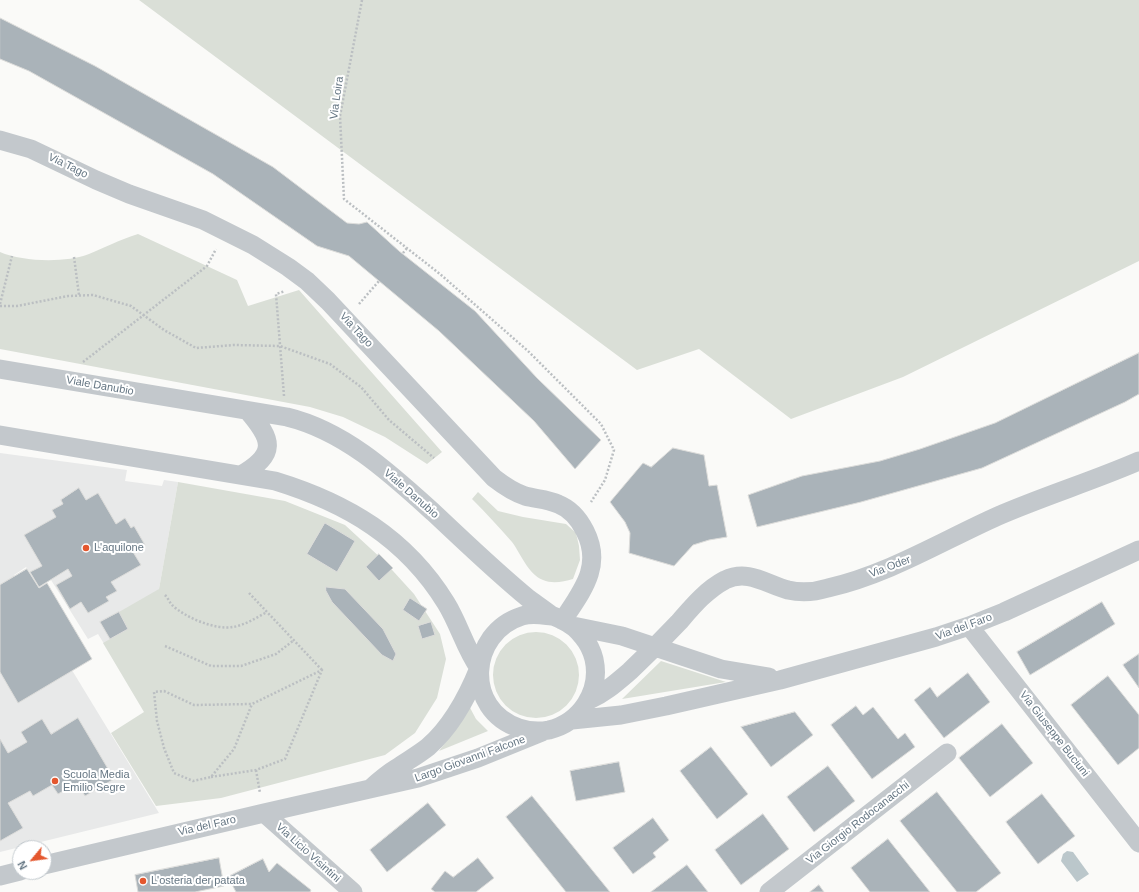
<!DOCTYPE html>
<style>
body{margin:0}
#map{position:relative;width:1139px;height:892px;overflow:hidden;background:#fafaf8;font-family:Arial,sans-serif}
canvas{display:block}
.north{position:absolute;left:12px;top:840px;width:40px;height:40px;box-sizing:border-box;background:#fff;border:1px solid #c1c8cd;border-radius:50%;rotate:241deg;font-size:11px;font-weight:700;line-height:16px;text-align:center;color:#657683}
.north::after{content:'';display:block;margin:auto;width:14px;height:18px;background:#e4572e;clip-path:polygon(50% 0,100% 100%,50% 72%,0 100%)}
</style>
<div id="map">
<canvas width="1139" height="892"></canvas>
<div class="north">N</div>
</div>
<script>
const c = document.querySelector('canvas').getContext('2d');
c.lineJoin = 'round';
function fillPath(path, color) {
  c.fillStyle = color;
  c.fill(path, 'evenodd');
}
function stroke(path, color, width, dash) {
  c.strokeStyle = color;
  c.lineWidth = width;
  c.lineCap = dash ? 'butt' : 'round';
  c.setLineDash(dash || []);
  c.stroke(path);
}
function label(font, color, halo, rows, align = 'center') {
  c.font = font + ' Arial,sans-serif';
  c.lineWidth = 4;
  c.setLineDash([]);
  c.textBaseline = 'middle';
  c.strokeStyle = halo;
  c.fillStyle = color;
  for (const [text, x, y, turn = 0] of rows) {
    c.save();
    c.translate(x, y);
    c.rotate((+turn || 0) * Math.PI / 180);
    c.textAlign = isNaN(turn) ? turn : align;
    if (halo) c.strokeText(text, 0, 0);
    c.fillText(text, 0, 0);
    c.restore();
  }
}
fillPath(new Path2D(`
 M0 453 127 470 125 481 162 486 164 480 178 482 159 589 119 668 98 634 88 639 51 580 39 587 26 567 14 575 159 813 0 852Z`), '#e8e9e9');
fillPath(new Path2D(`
 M139 0H1139V261L903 377 791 419 699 349 637 370Z
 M138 234 237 280 248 306 299 290 442 452 427 464 385 437 343 417 310 407 0 349V252C23 262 66 263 89 254 97 251 104 247 112 244 120 240 129 237 138 234Z
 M178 482 285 501 345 525 383 560 414 594 440 634 446 659 437 698 415 733 385 755 221 798 156 806 111 733 144 712 103 643 128 629 119 612 159 589Z
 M478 492 498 511 523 517 566 524 576 533 579 546 580 560 573 579C563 582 552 584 543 580 528 574 521 554 512 542 499 527 486 513 472 499Z
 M493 675a43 43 0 1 1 86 0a43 43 0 1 1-86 0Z
 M661 661 726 682 622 699Z
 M468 704 476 719 488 731 439 751 457 727Z`), '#dadfd7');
fillPath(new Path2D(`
 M1067 851 1073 852 1089 874 1077 882 1061 861 1063 854Z`), '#bbc7cb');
const building = new Path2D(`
 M0 18 95 66 273 167 347 223 359 224 367 222 399 251 475 311 537 378 601 440 575 469 534 421 439 331 349 256 317 246 213 174 29 71 0 59Z
 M1139 353V394L1125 402 982 468 861 502 757 527 748 495 802 476 880 461 920 449 995 423Z
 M673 448 704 455 709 486 717 485 727 537 709 540 693 545 674 566 629 553 630 533 625 522 610 502 643 463 651 467Z
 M79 488 86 500 98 493 116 524 125 518 131 528 134 526 145 545 133 552 141 565 111 582 117 591 106 597 109 601 88 613 81 602 70 609 56 585 72 576 68 569 39 587 30 572 42 566 24 535 56 517 52 510 63 504 61 500Z
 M325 523 355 541 337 572 307 554Z
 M379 554 393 568 379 581 366 567Z
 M27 569 39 588 47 583 92 659 18 703 0 672V585Z
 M326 587 345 589 383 629 396 654 393 661 382 655 332 602 326 591Z
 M410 598 427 609 419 621 403 610Z
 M1102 602 1115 624 1030 675 1017 652Z
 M119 612 128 629 110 639 100 622Z
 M431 622 435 635 422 639 418 626Z
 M1139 654V688L1123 665Z
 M968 673 990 702 944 738 914 700 930 687 937 697Z
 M1108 676 1139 715V748L1118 765 1071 705Z
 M856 706 863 715 873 707 898 739 905 733 915 747 872 779 831 725Z
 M795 712 813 735 771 767 741 727Z
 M78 718 114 779 85 796 77 783 58 794 52 785 33 796 30 791 8 803 23 828 0 841V739L8 753 27 742 21 732 42 719 51 734Z
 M1002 724 1033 763 990 797 959 758Z
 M711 747 748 794 717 819 680 771Z
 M619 762 625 792 576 801 570 771Z
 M828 766 855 801 814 832 787 797Z
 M937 792 1001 873 976 892H957L900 821Z
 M1042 794 1075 836 1038 864 1006 822Z
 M532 796 610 892H566L506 817Z
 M428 803 446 825 387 872 370 850Z
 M763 814 789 849 741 885 715 850Z
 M653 818 669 840 653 853 656 857 633 874 613 848Z
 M888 839 930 892H870L851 868Z
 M219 858 224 886 195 892H138L135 875Z
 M478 858 494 878 476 892H435L431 889 445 871 453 877Z
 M263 859 269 872 277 863 311 890 310 892H236L228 877Z
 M687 865 708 892H651Z
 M819 885 824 892H810Z`);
fillPath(building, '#aab3b9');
stroke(building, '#dcdcda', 1);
stroke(new Path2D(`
 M362 0 340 116 344 199 440 274 528 351 601 424 614 450 605 480 591 502
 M403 253 407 248
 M74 257 79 295
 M0 304 12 256
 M359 304 379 281
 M0 306H17L68 296 93 295 131 306 164 330 196 348 234 345 280 346 330 364 361 387 389 420 434 458
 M83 362 207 266 216 249
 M284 396 276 294 285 291
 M249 593 322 670
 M165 595C168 598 170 603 172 605 186 618 215 630 233 627 245 625 256 618 267 612
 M165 646 211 666H241L276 654 294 640
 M256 770 260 793
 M211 777 256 770 285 759 322 670 252 704 194 705 164 691 154 692 157 721 164 748 174 773 193 781 211 777 234 749 252 704`), '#bbbfc2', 2.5, [2, 2]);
stroke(new Path2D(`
 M0 140 31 149 96 180 129 194 203 220 253 245 288 267 307 281 328 301 494 478C503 485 513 492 525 496 536 499 548 499 558 504 571 509 579 519 585 531 603 566 582 591 563 620
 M0 369 287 417C345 431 391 474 434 513 465 542 496 572 529 599 536 604 544 610 551 615 555 617 559 618 562 620 571 624 578 630 583 637 588 643 592 651 594 659 601 691 581 722 549 730 539 732 528 731 519 728 464 710 468 633 522 616 532 613 542 615 552 616
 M0 435 275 481C347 503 406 538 446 603 459 624 465 648 479 668 467 698 452 726 428 747 418 755 407 761 397 768 387 774 379 781 370 789
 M241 475C277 454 273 440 248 411
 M573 626 622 636 721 669 769 677
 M969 626 1139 843
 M589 700C605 693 617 682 630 671 647 655 663 639 679 622 692 607 706 590 725 580 748 569 766 584 788 590 801 593 815 592 828 588 889 574 942 541 998 516 1044 496 1093 481 1139 461
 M572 720 621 715 666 706 780 680 936 637 969 626 1004 612 1139 550
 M264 813 353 892
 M44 865 264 813 418 778 478 758 542 732
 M0 876 20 871
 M769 892 947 753`), '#c3c8cc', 19);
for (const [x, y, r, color] of [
 [86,548,4,"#e4572e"],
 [55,781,4,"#e4572e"],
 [143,881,4,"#e4572e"]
]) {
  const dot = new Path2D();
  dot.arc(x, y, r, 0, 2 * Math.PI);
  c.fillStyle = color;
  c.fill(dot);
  stroke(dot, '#fff', 1.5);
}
label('11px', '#657683', '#fff', [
 ["Via Loira",337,98,-82],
 ["Via Tago",68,166,26],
 ["Via Tago",356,330,47],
 ["Viale Danubio",100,386,10],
 ["Viale Danubio",411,494,41],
 ["Via Oder",890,567,-21],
 ["Via del Faro",964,627,-20],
 ["Via Giuseppe Buciuni",1054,734,52],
 ["Largo Giovanni Falcone",470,759,-20],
 ["Via Giorgio Rodocanacchi",858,823,-38],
 ["Via del Faro",207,826,-13],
 ["Via Licio Visintini",308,853,42]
]);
label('11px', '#657683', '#fff', [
 ["L'aquilone",94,548],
 ["Scuola Media",63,775],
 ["Emilio Segre",63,788],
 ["L'osteria der patata",151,881]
], 'left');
</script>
